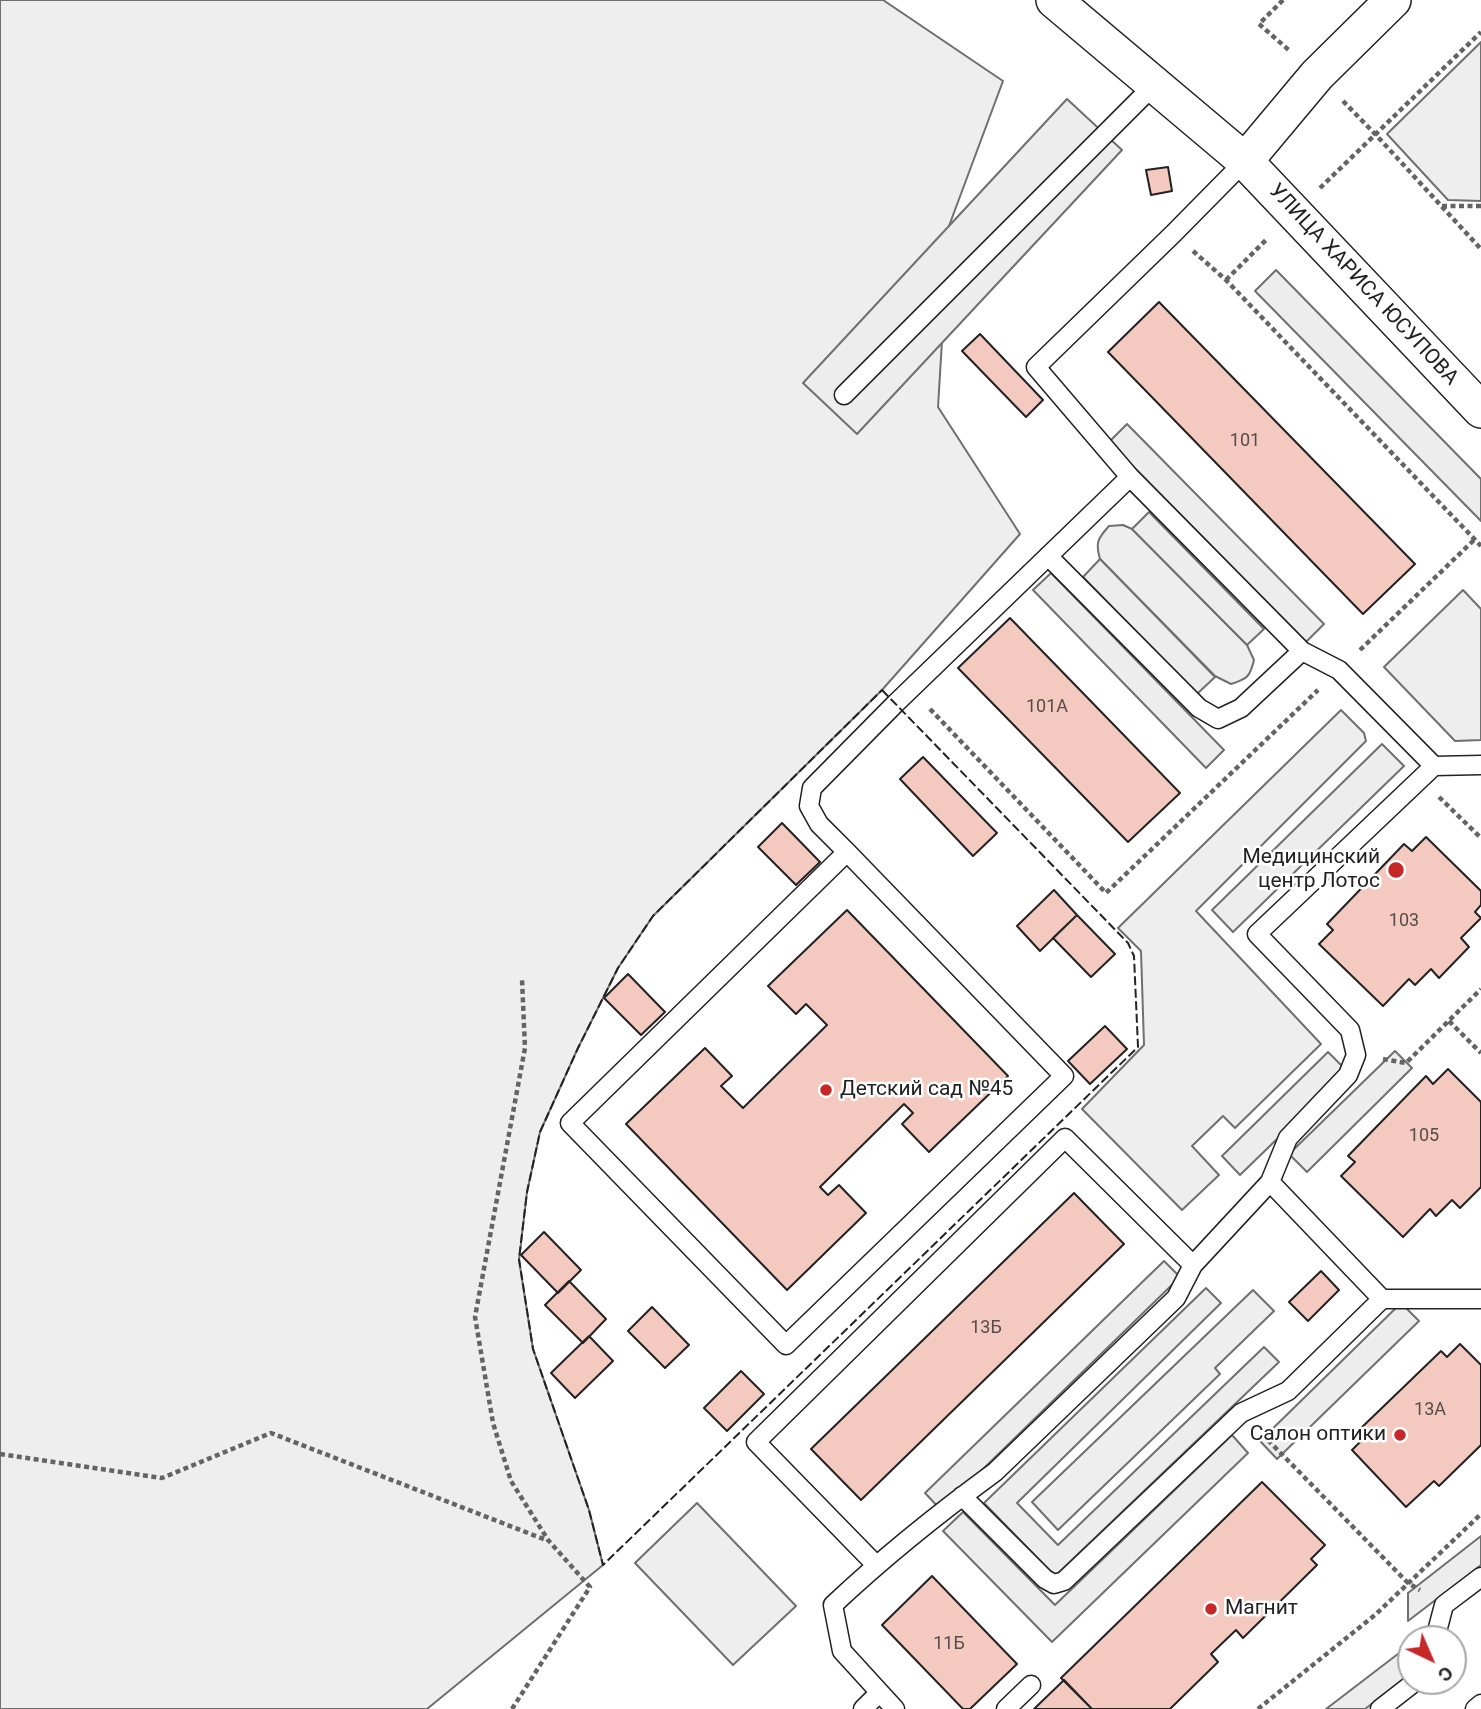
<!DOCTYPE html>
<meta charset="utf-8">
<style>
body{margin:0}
#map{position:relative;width:1481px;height:1709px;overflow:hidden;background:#fff;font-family:Roboto,sans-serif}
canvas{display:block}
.north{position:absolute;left:1397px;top:1625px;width:70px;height:70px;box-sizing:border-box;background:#fff;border:2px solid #a7a7a7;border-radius:50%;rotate:136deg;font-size:19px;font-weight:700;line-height:28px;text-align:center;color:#222}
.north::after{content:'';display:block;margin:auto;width:24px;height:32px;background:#c62828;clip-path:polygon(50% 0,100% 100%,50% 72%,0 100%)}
</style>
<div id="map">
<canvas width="1481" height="1709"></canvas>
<div class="north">С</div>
</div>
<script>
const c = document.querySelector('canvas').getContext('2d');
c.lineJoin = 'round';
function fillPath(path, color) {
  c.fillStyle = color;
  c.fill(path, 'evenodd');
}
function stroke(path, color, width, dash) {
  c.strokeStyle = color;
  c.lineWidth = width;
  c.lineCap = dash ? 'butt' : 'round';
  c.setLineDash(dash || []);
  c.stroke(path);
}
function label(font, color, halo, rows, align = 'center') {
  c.font = font + ' Roboto,sans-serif';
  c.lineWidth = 5;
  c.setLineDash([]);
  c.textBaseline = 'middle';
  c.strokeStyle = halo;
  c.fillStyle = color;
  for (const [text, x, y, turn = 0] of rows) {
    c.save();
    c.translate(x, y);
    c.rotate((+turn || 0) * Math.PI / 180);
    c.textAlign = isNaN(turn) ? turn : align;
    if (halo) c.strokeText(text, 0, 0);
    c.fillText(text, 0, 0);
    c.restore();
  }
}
const green = new Path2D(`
 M0 0H883L1003 81 949 226 938 407 1020 534 882 690 653 916 618 968 578 1048 540 1132 527 1192 519 1260 533 1349 589 1510 603 1565 427 1709H0Z
 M1481 42V201L1448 200 1387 134Z
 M1123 525 1132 529 1247 645 1254 660C1250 677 1247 679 1231 684L1215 676 1100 559C1095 543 1098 538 1109 526Z
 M1463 590 1481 609V740L1455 741 1384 667Z
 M1341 710 1364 733 1366 741 1196 911 1321 1044 1235 1128 1223 1116 1192 1146 1219 1175 1182 1210 1082 1109 1144 1045 1141 951 1118 928Z
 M1253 1290 1274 1311 1215 1368 1220 1374 1058 1530 1032 1502Z
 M697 1503 796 1606 733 1665 635 1563Z`);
fillPath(green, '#eee');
stroke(green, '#6f6f6f', 2);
const parking = new Path2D(`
 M1067 99 1122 150 857 434 803 383Z
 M1276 270 1481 479V521L1255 291Z
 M1127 424 1324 624 1306 642 1109 442Z
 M1149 512 1264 629 1247 645 1132 529Z
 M1100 559 1215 677 1197 694 1083 577Z
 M1051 573 1224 750 1206 768 1033 590Z
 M1382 744 1404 766 1233 932 1212 910Z
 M1395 1051 1412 1068 1307 1172 1289 1154Z
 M1328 1052 1347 1071 1240 1175 1222 1156Z
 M1164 1261 1180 1277 941 1510 925 1493Z
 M1206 1288 1221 1303 1017 1503 1058 1545 1264 1347 1279 1362 1055 1576 984 1503Z
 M1401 1303 1419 1321 1277 1459 1260 1441Z
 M1232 1435 1248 1453 1052 1642 943 1531 963 1512 1055 1605Z
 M1481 1536V1565L1408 1621V1593Z
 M1407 1647 1411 1652V1674L1365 1709H1326Z`);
fillPath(parking, '#ededed');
stroke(parking, '#6f6f6f', 2);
const building = new Path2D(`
 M1168 167 1172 191 1151 195 1146 170Z
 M1159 302 1415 564 1363 614 1108 352Z
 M980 334 1043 400 1026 417 962 351Z
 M1010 618 1180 793 1128 842 958 668Z
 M923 757 997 833 973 856 900 779Z
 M782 823 820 862 796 885 758 847Z
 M1426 837 1481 891V905L1475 912 1481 918 1461 938 1469 947 1439 978 1431 969 1415 985 1409 979 1383 1006 1319 944 1333 930 1327 924 1404 844 1412 851Z
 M1054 890 1077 915 1040 951 1017 926Z
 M847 910 1008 1076 929 1152 902 1124 913 1113 904 1104 820 1187 828 1195 839 1185 866 1213 787 1290 626 1124 705 1048 732 1076 721 1086 743 1108 827 1025 806 1004 796 1014 768 986Z
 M1077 915 1115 954 1091 977 1053 938Z
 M628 974 665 1012 641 1035 604 998Z
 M1105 1026 1127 1049 1090 1084 1068 1061Z
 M1448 1069 1481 1102V1187L1460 1208 1452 1200 1436 1216 1430 1209 1403 1237 1341 1176 1355 1162 1348 1156 1426 1076 1433 1084Z
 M1074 1193 1124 1244 861 1500 811 1449Z
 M544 1232 581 1270 558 1293 521 1255Z
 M1321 1271 1339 1290 1308 1321 1289 1302Z
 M569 1281 606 1319 583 1343 545 1305Z
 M652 1307 689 1345 665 1368 628 1331Z
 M589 1336 613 1361 575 1398 551 1373Z
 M1460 1344 1481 1365V1445L1439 1486 1434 1481 1406 1507 1352 1450 1365 1437 1359 1430 1441 1351 1447 1357Z
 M741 1371 764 1394 727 1431 704 1408Z
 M1262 1482 1325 1545 1311 1559 1317 1565 1243 1638 1236 1630 1211 1654 1218 1662 1170 1709H1092L1061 1678Z
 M932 1576 1017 1664 970 1709H963L882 1625Z
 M1064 1680 1092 1709H1034Z`);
fillPath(building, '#f3c9c0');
stroke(building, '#222', 2);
const lane = new Path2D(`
 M1245 161 1173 234 1036 367 1130 477 1302 651 1339 670 1434 766 1481 765
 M844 395 1154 85
 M1048 556 1199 708 1218 719 1241 708 1302 651
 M847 852 570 1123 786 1345 1064 1076 847 852 819 824 809 806 812 788 895 704 1130 477
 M1382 1299H1481
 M962 1496 1045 1579 1054 1584 1064 1581 1241 1413 1288 1391 1382 1299 1270 1182
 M876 1565 756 1442 1065 1138 1193 1265
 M1435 1639 1444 1605 1481 1577
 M863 1709 879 1693
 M895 1709 842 1651 833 1605C884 1557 939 1513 995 1472L1176 1298 1193 1265 1270 1182 1288 1138 1348 1075 1356 1055 1350 1030 1257 934 1434 766
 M1006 1709 1031 1685
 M1380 1709 1416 1681
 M1475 1709 1481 1704`);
const street = new Path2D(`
 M1054 0 1245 161 1481 410
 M1245 161 1317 75 1393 0`);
stroke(lane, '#222', 21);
stroke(street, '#222', 38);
stroke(new Path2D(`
 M1283 0 1259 24 1291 52
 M1343 101 1376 135 1481 249
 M1320 188 1481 32
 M1442 206H1481
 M1193 251 1226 280 1481 546
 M1226 280 1268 238
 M1360 650 1475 539
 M930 709 1106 893 1318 690
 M1439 797 1481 838
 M1449 1021 1481 1053
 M1383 1059 1406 1063 1481 989
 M1262 1434 1408 1583 1420 1590
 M0 1454 162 1478 271 1433 546 1540
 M512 1709 590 1587 548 1540 511 1481 493 1423 475 1317 525 1048 522 979
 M1258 1709 1375 1615 1481 1514`), '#646464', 4.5, [5, 3.5]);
stroke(lane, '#fff', 18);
stroke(street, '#fff', 35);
stroke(new Path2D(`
 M882 690 1128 943 1134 956 1138 1047 603 1565 589 1510 533 1349 519 1259 527 1192 540 1132 578 1048 618 968 653 916Z`), '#222', 2, [9, 3.5]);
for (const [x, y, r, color] of [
 [1396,870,9,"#c62828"],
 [826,1090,7,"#c62828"],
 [1400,1435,7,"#c62828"],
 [1211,1609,7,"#c62828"]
]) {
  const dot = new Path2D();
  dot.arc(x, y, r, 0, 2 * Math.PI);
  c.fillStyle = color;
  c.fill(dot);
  stroke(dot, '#fff', 2.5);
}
label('18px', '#564c4a', null, [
 ["101",1245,441],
 ["101А",1047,707],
 ["103",1404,921],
 ["105",1424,1136],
 ["13Б",986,1328],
 ["13А",1430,1410],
 ["11Б",949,1644]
]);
label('21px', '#222', '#fff', [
 ["УЛИЦА ХАРИСА ЮСУПОВА",1363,285,47]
]);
label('21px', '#222', '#fff', [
 ["Медицинский",1380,858],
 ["центр Лотос",1380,882],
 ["Детский сад №45",840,1090,"left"],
 ["Салон оптики",1386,1435],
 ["Магнит",1225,1609,"left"]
], 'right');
</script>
